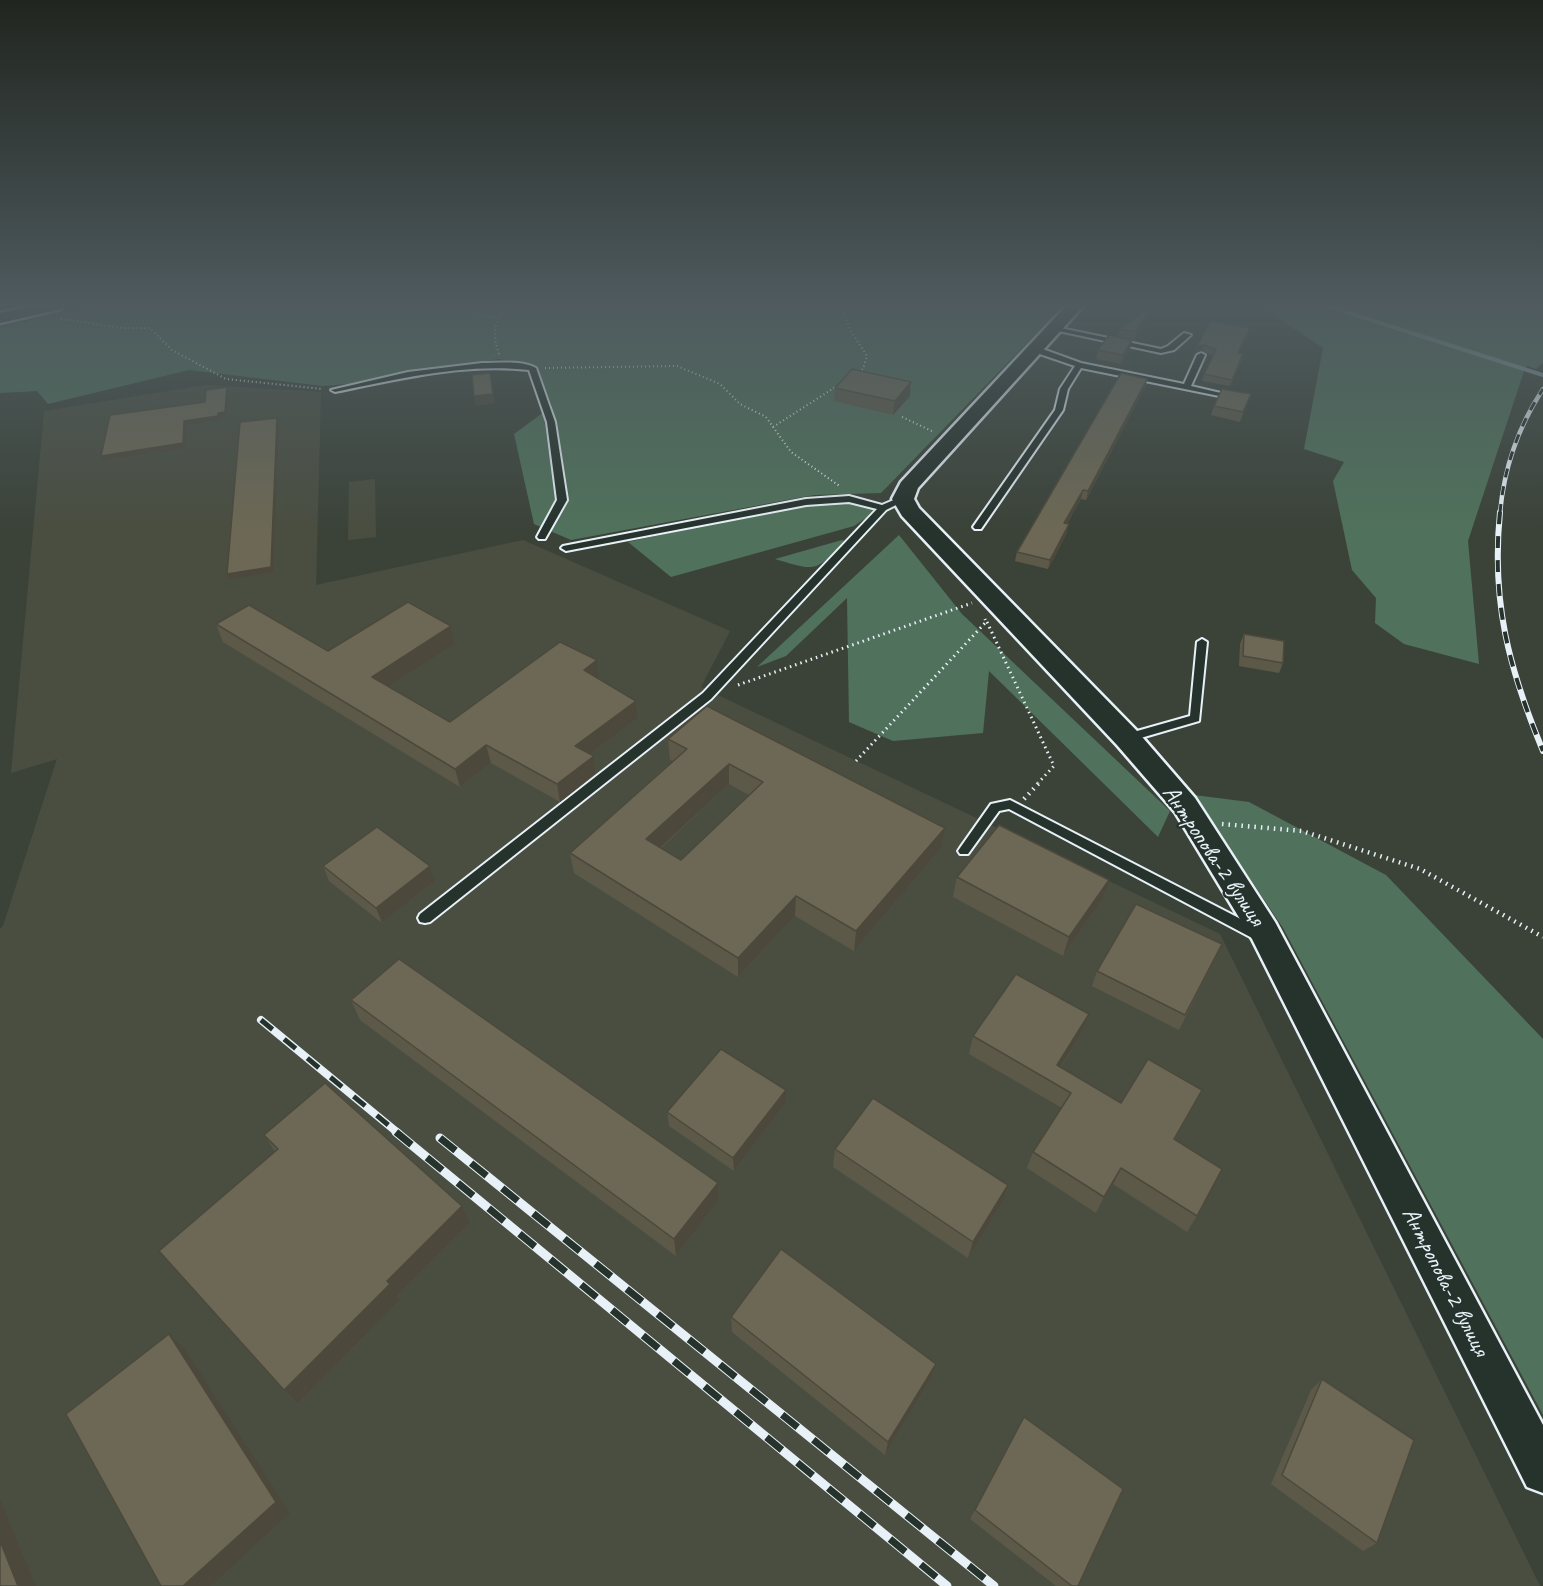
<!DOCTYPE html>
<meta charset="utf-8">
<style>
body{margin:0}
canvas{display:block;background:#3b4339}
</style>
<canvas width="1543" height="1586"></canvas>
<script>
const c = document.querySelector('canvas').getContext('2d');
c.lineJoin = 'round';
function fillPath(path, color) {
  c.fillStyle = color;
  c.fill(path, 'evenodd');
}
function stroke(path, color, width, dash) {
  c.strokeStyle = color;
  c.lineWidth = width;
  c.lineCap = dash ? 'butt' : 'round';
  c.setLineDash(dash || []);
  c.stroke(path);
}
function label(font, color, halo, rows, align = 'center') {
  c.font = font + ' Caveat,sans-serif';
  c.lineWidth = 5;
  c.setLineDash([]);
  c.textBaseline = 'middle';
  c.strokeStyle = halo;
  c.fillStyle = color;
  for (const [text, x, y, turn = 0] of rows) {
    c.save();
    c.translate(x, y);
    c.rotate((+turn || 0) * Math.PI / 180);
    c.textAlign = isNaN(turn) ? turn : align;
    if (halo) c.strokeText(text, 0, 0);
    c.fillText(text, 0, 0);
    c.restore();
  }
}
fillPath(new Path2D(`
 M206 385 321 392 316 585 523 540 730 631 701 687 1220 934 1540 1586H0V929L3 926 57 759 11 773 44 411Z
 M375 479 376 537 348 540 349 482Z`), '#4a4e41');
fillPath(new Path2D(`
 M98 305H1064L881 493 814 495 571 540 534 524 514 434 552 406 536 365 499 359 390 376 371 382 323 386 189 370 48 404 37 391 0 393V327Z
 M1259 305H1543V363L1536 369 1528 366 1525 368 1468 541 1479 664 1404 644 1375 623 1376 598 1352 570 1333 481 1344 462 1304 449 1323 348Z
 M832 502 857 504 874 509 866 518 854 526 671 577 628 542 807 503Z
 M899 535 962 614 1170 811 1158 837 989 671 983 733 893 741 849 722 847 598 786 656 757 667Z
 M842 540 845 541C816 573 815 571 775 559Z
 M1194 795 1249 802 1386 875 1543 1039V1415L1283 928Z`), '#50715b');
stroke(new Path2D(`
 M1324 305 1543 375`), '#869fa3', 4);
const service = new Path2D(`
 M1051 326 1161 349 1168 346 1184 333 1191 335 1174 350 1161 353 1054 330 1050 328Z
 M1031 347H1037L1081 363 1184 384 1197 355 1201 353 1205 355 1191 386 1238 397 1234 399 1081 368 1068 389 1063 410 981 529H975L973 527 1055 410 1060 389 1075 366 1031 351Z
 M482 363C498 363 522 360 536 368L555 422 567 500 545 539H539L537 537 557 500 547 422 529 370C463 363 399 379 335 392L331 390 408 372Z
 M849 496 882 505 903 496 908 499 886 510 711 699 430 922 425 923 420 922 418 918 420 914 703 693 877 509 849 502 806 505 566 551 561 548 563 546 806 499Z
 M1202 639 1207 642 1199 721 1127 742 1123 741 1121 738 1123 735 1190 716 1197 642Z
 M1010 800 1264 931 1266 935 1264 939 1259 940 1254 939 1009 809 999 811 968 854H960L958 851 960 848 991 804Z`);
const tertiary = new Path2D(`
 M36 305H63L61 309 0 323V313Z
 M1067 305H1084L918 488 914 499 919 508 1137 731 1195 798 1275 922 1543 1425V1493L1527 1487 1252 939 1175 812 1117 745 902 516 892 499 901 482Z`);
stroke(service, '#e8f1f8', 4);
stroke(tertiary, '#e8f1f8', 5);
stroke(new Path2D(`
 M465 305 472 313 495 318
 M840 305 851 331 867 356 863 369 856 374
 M61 319 122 328H150L172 350 226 379 323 389
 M499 354C492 333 493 321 509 305
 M545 368 677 366 720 384 740 404 766 417 791 452 841 487
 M902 417 934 432
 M773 427 837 386`), '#e8f1f8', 2, [1, 3]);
stroke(new Path2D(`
 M987 622 1054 766 1038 783
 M738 685 972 603
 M856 761 986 622 985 619`), '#e8f1f8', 3, [1.5, 4]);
stroke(new Path2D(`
 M1024 799 1040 782
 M1222 824 1302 831 1420 869 1543 937`), '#e8f1f8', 4.5, [1.5, 5]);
fillPath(service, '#26332d');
fillPath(tertiary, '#26332d');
const railFar3 = new Path2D(`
 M1500 513C1504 468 1518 427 1543 389`);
const railFar2 = new Path2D(`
 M1500 512C1491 602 1509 669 1543 751`);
const railFar1 = new Path2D(`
 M261 1020 398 1133`);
const rail = new Path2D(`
 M396 1132 947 1586
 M440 1138 994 1586`);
stroke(railFar3, '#e8f1f8', 4.5);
stroke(railFar2, '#e8f1f8', 6);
stroke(railFar1, '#e8f1f8', 8);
stroke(rail, '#e8f1f8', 9);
stroke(railFar3, '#26332d', 3, [9]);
stroke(railFar2, '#26332d', 4, [12]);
stroke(railFar1, '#26332d', 5, [15]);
stroke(rail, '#26332d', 7, [20]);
fillPath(new Path2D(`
 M1150 308 1148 317 1134 341H1132L1130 349 1121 364 1096 359 1098 350 1117 337 1119 329Z
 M1250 328 1239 353 1243 354 1242 360 1230 386 1202 381 1204 374 1213 356 1202 351 1195 352 1197 346Z
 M1147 379 1145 387 1086 500 1081 499 1067 523V533L1048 569 1015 561 1017 552Z
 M835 388 910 396 893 415 834 401Z
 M1251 394 1240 422 1211 415 1214 406Z
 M216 624 328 651 455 644 389 687 450 722 599 678 598 679 636 701 638 718 590 754 594 756 596 773 560 802 491 763 460 787 223 642Z
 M1244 634 1283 663 1279 673 1239 666 1240 644Z
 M668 739 941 848 854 951 795 916 738 977 574 873 570 853 673 761 670 760ZM729 784 749 795 681 860 661 848Z
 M323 866 435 881 382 923 329 881Z
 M957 877 1102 900 1063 956 953 897Z
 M1222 944 1179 1030 1092 986 1097 971Z
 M351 1000 718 1183 719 1200 676 1256 360 1020Z
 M1089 1014 1083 1031 1061 1067 1121 1103 1202 1090 1174 1140 1197 1216 1187 1232 1113 1184 1096 1213 1027 1168 1033 1152 1062 1108 969 1054 973 1036Z
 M785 1104 734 1171 669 1126 667 1112Z
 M264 1135 470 1223 397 1296 400 1300 298 1404 284 1390 275 1151Z
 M835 1149 1008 1185 1003 1202 968 1258 833 1167Z
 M731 1317 931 1378 885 1455 732 1332Z
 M1322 1379 1377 1543 1363 1551 1271 1484 1311 1390Z
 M1024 1417 1078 1586H1056L970 1519Z`), '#5d5949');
fillPath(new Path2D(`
 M1150 308 1148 317 1134 341 1136 332Z
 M1132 340 1130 349 1121 364 1123 355Z
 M1204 345 1202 351 1195 352 1197 346Z
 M490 373 495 403 476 406 474 396Z
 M1147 379 1145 387 1086 500 1088 491Z
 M911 382 910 396 893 415 895 401Z
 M227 387 228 392 226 417 219 418 220 420 186 425 185 448 104 460 101 456 184 421 218 413Z
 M277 418 279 422 273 572 229 579 227 574Z
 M1083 490 1081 499 1063 532 1064 523Z
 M1069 524 1067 533 1048 569 1050 560Z
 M451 626 455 644 378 694 372 677Z
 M597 660 599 678 586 688 584 670Z
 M636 701 638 718 578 763 575 746Z
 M486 745 491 763 460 787 455 769Z
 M594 756 596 773 560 802 557 784Z
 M729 764V784L648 859 646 839Z
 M945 828 941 848 854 951 856 931Z
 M430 866 435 881 382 923 376 908Z
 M1109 880 1102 900 1063 956 1069 937Z
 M796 896 795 916 738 977V958Z
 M1089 1014 1083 1031 1051 1082 1057 1065Z
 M786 1090 785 1104 734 1171 733 1158Z
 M1121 1168 1113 1184 1096 1213 1104 1197Z
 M718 1183 719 1200 676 1256 674 1239Z
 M1008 1185 1003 1202 968 1258 973 1242Z
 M462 1206 470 1223 397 1296 400 1300 298 1404 284 1390 387 1281Z
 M169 1334 185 1349 290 1513 211 1586H183Z
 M936 1364 931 1378 885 1455 888 1442Z
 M0 1499 36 1586H18L0 1541Z`), '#4c493c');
const building = new Path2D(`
 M1150 308 1136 332 1119 329Z
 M1210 321 1250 328 1238 353 1243 354 1232 380 1204 374 1216 350 1204 345 1197 346Z
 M1109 335 1132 340 1123 355 1098 350Z
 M852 369 911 382 895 401 835 388Z
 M490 373 493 394 474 396 472 375Z
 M1121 373 1147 379 1088 491 1083 490 1064 523 1069 524 1050 560 1017 552Z
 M227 387 225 412 218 413V416L184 421 183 443 101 456 110 415 205 402 206 390Z
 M1222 389 1251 394 1243 412 1214 406Z
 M277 418 271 567 227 574 240 422Z
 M408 602 451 626 372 677 450 722 560 642 597 660 584 670 636 701 575 746 594 756 557 784 486 745 455 769 216 624 249 605 328 651Z
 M1244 634 1284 641 1283 663 1243 656Z
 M707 706 945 828 856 931 796 896 738 958 570 853 687 749 668 739ZM729 764 763 782 681 860 646 839Z
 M999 825 1109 880 1069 937 957 877Z
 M377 827 430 866 376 908 323 866Z
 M1136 904 1222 944 1185 1015 1097 971Z
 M399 959 718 1183 674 1239 351 1000Z
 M1016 974 1089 1014 1057 1065 1121 1103 1148 1059 1202 1090 1174 1139 1222 1169 1197 1216 1121 1168 1104 1197 1033 1152 1071 1093 973 1036Z
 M721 1049 786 1090 733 1158 667 1112Z
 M325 1083 462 1206 387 1281 390 1284 284 1390 159 1251 278 1149 264 1135Z
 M873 1098 1008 1185 973 1242 835 1149Z
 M781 1249 936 1364 888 1442 731 1317Z
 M169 1334 276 1502 183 1586H161L66 1414Z
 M1322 1379 1414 1440 1377 1543 1282 1475Z
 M1024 1417 1123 1489 1078 1586H1072L975 1510Z
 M0 1541 18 1586H0Z`);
fillPath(building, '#6c6855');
stroke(building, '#4c493c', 1.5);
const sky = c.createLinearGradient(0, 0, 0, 527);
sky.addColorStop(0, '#20251f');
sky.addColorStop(0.58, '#4f5b5f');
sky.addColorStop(1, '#4f5b5f00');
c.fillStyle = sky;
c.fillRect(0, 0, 1543, 527);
label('24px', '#e8f1f8', '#26332d', [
 ["Антропова-2 вулиця",1213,856,56],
 ["Антропова-2 вулиця",1445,1282,63]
]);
</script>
